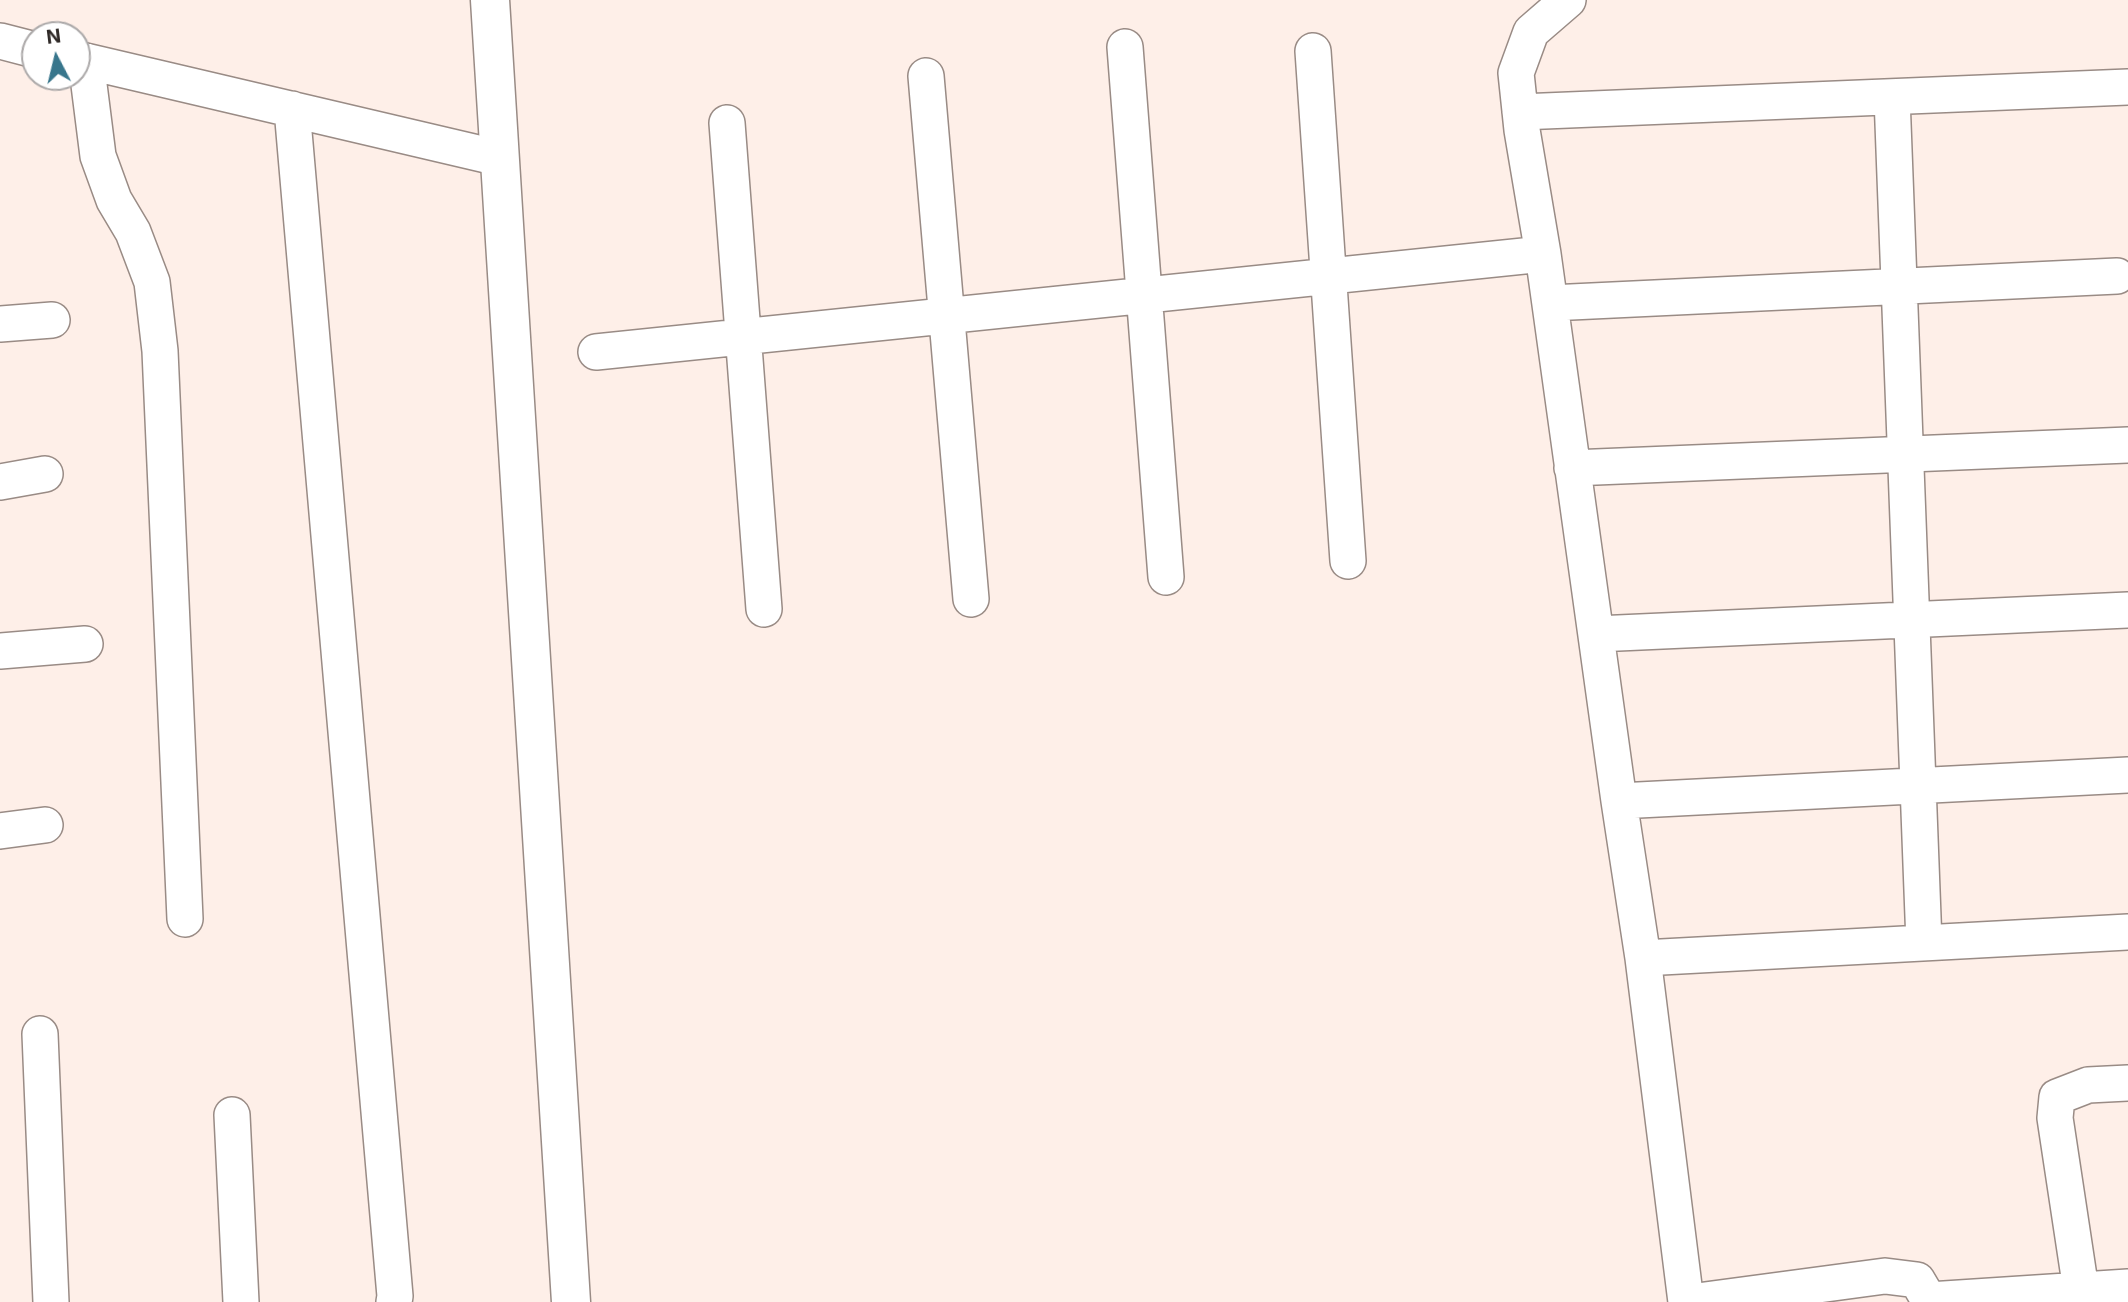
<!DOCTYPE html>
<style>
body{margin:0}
#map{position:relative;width:2128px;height:1302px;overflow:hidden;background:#feefe8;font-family:Inter,sans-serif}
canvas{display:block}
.north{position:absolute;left:21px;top:21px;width:70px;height:70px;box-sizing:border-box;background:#fff;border:2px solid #aca9a9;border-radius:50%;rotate:353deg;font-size:19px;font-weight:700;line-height:28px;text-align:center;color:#2f2927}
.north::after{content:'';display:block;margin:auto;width:24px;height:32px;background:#38768c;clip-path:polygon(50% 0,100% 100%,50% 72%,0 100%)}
</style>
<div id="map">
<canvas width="2128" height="1302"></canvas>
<div class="north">N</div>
</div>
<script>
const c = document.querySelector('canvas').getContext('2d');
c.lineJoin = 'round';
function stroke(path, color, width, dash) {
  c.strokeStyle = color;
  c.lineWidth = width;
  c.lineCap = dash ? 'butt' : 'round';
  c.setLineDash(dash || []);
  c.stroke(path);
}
const street = new Path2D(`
 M1568 0 1531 32 1516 73 1522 130 1543 254 1619 801 1643 958 1686 1302
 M0 41 35 50
 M1125 47 1166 577
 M1313 51 1348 561
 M77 59 499 158
 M86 61 98 156 114 200 133 232 152 282 160 351 185 919
 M926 76 971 599
 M1892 97 1924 943
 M292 109 395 1296 394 1302
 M1520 112 2128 87
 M727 123 764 609
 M1550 303 2117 276
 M0 324 52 320
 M596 352 1543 254
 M1572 468 2128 445
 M0 482 45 474
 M1596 634 2128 610
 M0 651 85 644
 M1619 801 2128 775
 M0 831 45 825
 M1643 958 2128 932
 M40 1034 51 1302
 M232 1115 241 1302
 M2081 1290 2055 1118 2057 1097 2088 1085 2128 1083
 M1929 1300 2128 1287
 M1690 1302 1885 1276 1917 1280 1930 1302`);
const secondary = new Path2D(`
 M490 0 571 1302`);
stroke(street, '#998b85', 38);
stroke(secondary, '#998b85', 41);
stroke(street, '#fff', 35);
stroke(secondary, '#fff', 38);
</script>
